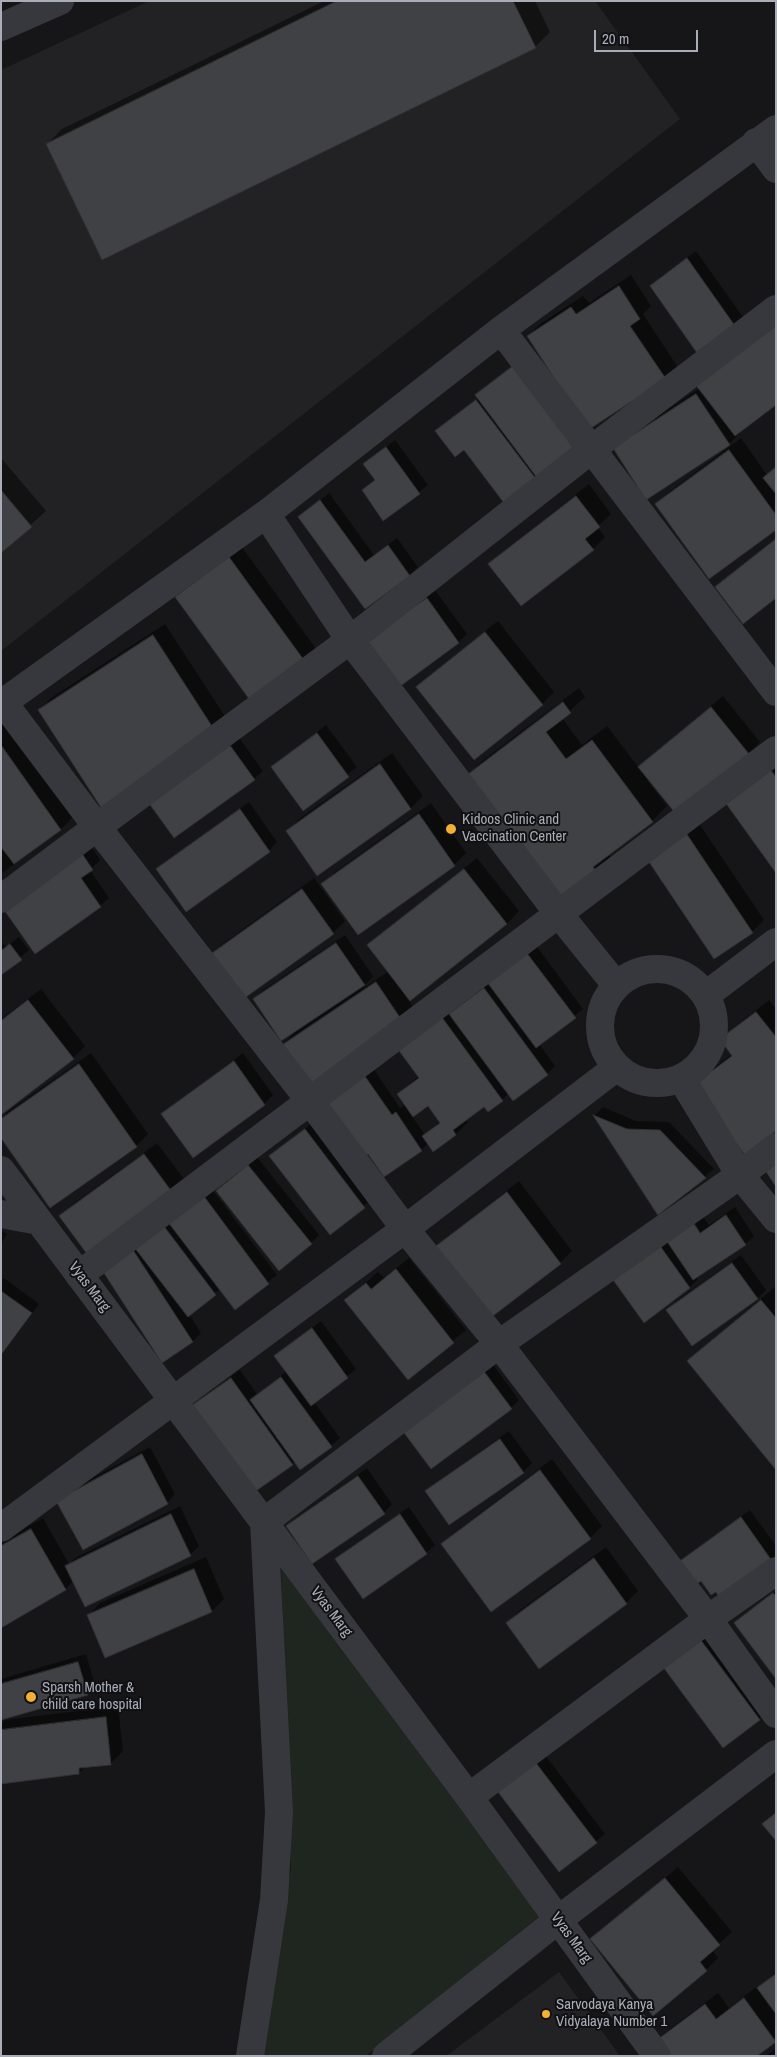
<!DOCTYPE html>
<style>
body{margin:0}
#map{position:relative;width:777px;height:2057px;overflow:hidden;background:#161618;font-family:"Archivo Narrow",sans-serif}
canvas{display:block}
.frame{position:absolute;inset:0;border:2px solid #a8adb8;pointer-events:none}
.scale{position:absolute;left:594px;top:30px;width:104px;height:22px;box-sizing:border-box;border:2px solid #a8adb8;border-top:0;padding-left:6px;font-size:15px;line-height:18px;white-space:nowrap;color:#a8adb8;-webkit-text-stroke:4px #111113;paint-order:stroke}
</style>
<div id="map">
<canvas width="777" height="2057"></canvas>
<div class="frame"></div>
<div class="scale">20 m</div>
</div>
<script>
const c = document.querySelector('canvas').getContext('2d');
c.lineJoin = 'round';
function fillPath(path, color) {
  c.fillStyle = color;
  c.fill(path, 'evenodd');
}
function stroke(path, color, width, dash) {
  c.strokeStyle = color;
  c.lineWidth = width;
  c.lineCap = dash ? 'butt' : 'round';
  c.setLineDash(dash || []);
  c.stroke(path);
}
function label(font, color, halo, rows, align = 'center') {
  c.font = font + ' "Archivo Narrow",sans-serif';
  c.lineWidth = 4;
  c.setLineDash([]);
  c.textBaseline = 'middle';
  c.strokeStyle = halo;
  c.fillStyle = color;
  for (const [text, x, y, turn = 0] of rows) {
    c.save();
    c.translate(x, y);
    c.rotate((+turn || 0) * Math.PI / 180);
    c.textAlign = isNaN(turn) ? turn : align;
    if (halo) c.strokeText(text, 0, 0);
    c.fillText(text, 0, 0);
    c.restore();
  }
}
fillPath(new Path2D(`
 M149 1H595L680 119 1 651V70Z
 M559 1972 620 2056H446Z`), '#222225');
fillPath(new Path2D(`
 M281 1568 540 1916 366 2056H262L291 1868Z`), '#1e261f');
fillPath(new Path2D(`
 M324 1H535L550 32 535 47 47 144 62 129Z
 M696 251 748 324 740 332 651 286 660 277Z
 M631 275 651 306 643 314 677 366 665 378 528 336 540 324 583 296 589 303Z
 M522 359 538 477 535 478 464 448 437 431 479 398 477 395 485 386Z
 M700 388 741 432 729 444 626 437Z
 M741 438 767 475 776 467V529L657 504 669 492Z
 M395 440 428 485 384 519 363 490 376 479 365 464Z
 M1 458 46 511 1 551Z
 M589 484 611 514 597 527 605 537 593 549 490 564 502 552Z
 M329 493 374 555 397 538 418 567 409 575 365 608 300 517Z
 M776 539V597L716 587 725 579Z
 M241 546 317 650 305 662 176 597 188 585Z
 M435 590 467 634 459 642 391 691 376 632Z
 M498 621 554 692 542 704 475 758 418 687 430 675Z
 M165 624 228 721 102 807 39 710 51 698Z
 M579 688 585 697 562 718 582 745 607 726 639 768 652 755 723 696 760 742 748 754 648 781 667 806 652 821 608 853 615 862 600 877 467 776 482 761Z
 M5 721 73 817 61 829 1 874V723Z
 M326 725 357 767 304 809 273 767Z
 M233 729 263 771 254 779 175 836Z
 M392 753 423 796 411 808 317 874 287 831 299 819Z
 M776 757V871L724 798Z
 M249 802 277 842 269 851 158 869 166 861Z
 M431 803 466 853 454 865 358 934 323 884 335 872Z
 M698 822 764 920 752 932 715 957 648 860Z
 M90 844 100 860 90 870 109 898 100 906 3 907Z
 M477 858 519 911 507 924 403 992 416 1012 279 1048 294 1033 254 999 263 990 345 935 373 976 362 989 389 971 369 945 381 933Z
 M314 878 345 921 333 933 209 957 221 945Z
 M19 937 29 950 1 974V941L6 947Z
 M535 944 583 1009 539 1044 555 1066 547 1074 509 1093 502 1100 485 1105 465 1119 468 1122 456 1134 434 1150 429 1143 421 1150 384 1176 368 1153 324 1100 371 1065 400 1108 406 1104 398 1094 419 1076 398 1048 453 1005 456 1009ZM428 1104 440 1122 425 1135 412 1116Z
 M41 989 85 1046 73 1058 1 1114V1019Z
 M769 1000 776 1009V1130L695 1085 707 1073 732 1054 722 1039 734 1027Z
 M91 1053 148 1134 136 1146 1 1135V1119L6 1113Z
 M243 1053 273 1095 264 1104 193 1156 163 1114 171 1106Z
 M603 1107 636 1121 669 1122 714 1169 658 1213 595 1115Z
 M314 1121 373 1198 330 1234 271 1157Z
 M157 1143 187 1183 175 1195 61 1216 73 1204Z
 M257 1157 319 1235 311 1243 226 1183Z
 M519 1181 572 1251 560 1263 433 1250 445 1238Z
 M211 1188 277 1275 235 1309 220 1289 189 1314 201 1333 192 1342 103 1270Z
 M735 1207 754 1236 745 1244 696 1277 698 1279 690 1287 644 1321 613 1278 700 1212 709 1225Z
 M1 1230 7 1234 1 1244Z
 M741 1255 766 1290 758 1298 693 1345 668 1310 676 1301Z
 M409 1258 466 1330 408 1378 346 1300 378 1272 384 1278Z
 M4 1278 39 1304 1 1356V1281Z
 M776 1286V1468L688 1362 703 1347Z
 M321 1321 356 1369 314 1402 340 1438 331 1446 295 1461 292 1464 193 1406 201 1398 240 1370 257 1394 287 1371 276 1356Z
 M489 1359 519 1400 511 1408 431 1467Z
 M509 1431 532 1463 523 1472 449 1523 427 1491 435 1483Z
 M150 1447 175 1494 167 1503 66 1492Z
 M552 1459 602 1526 590 1538 443 1544 455 1532Z
 M367 1468 392 1504 384 1513 287 1526 296 1518Z
 M180 1506 199 1546 191 1554 86 1605 74 1581 65 1589 1 1626V1542L43 1518 69 1564 75 1558Z
 M409 1507 435 1545 426 1553 337 1559 345 1551Z
 M750 1510 776 1546V1556L771 1560 716 1591 701 1579 674 1567 682 1559Z
 M606 1547 638 1591 626 1603 507 1623 519 1611Z
 M206 1557 224 1599 212 1611 106 1657 88 1616 100 1603Z
 M776 1591V1677L736 1623Z
 M709 1632 767 1711 759 1719 664 1668Z
 M86 1654 95 1685 87 1694 1 1719V1679Z
 M118 1706 123 1751 111 1763 86 1766 79 1773 1 1783V1724L5 1720Z
 M545 1755 605 1834 560 1870 500 1792Z
 M678 1867 732 1932 712 1950 718 1958 706 1970 592 1940Z
 M776 1972V2040L755 2056 659 2040 671 2028 718 1993 729 2008 756 1987 757 1989Z
 M776 2048V2056H766Z`), '#0007');
const building = new Path2D(`
 M337 1H513L536 48 102 260 46 144Z
 M687 258 740 333 702 360 650 286Z
 M619 286 640 319 630 326 666 379 588 430 527 336 571 307 576 314Z
 M776 323V405L735 436 695 384Z
 M513 366 576 451 538 479 475 395Z
 M696 394 730 445 646 500 613 448Z
 M476 400 536 479 504 503 464 450 455 457 435 431Z
 M386 447 420 494 383 521 362 490 375 480 363 464Z
 M729 450 776 515V530L709 579 655 504Z
 M776 467V494L763 478Z
 M1 490 32 527 1 553Z
 M576 496 600 527 585 539 594 550 521 606 488 564Z
 M320 500 365 562 388 545 410 576 365 609 298 517Z
 M776 539V598L743 624 715 587Z
 M229 557 306 663 252 703 175 597Z
 M427 598 459 643 391 693 366 640Z
 M485 632 543 705 474 760 416 687Z
 M153 635 217 734 102 809 38 710Z
 M563 702 571 713 546 732 566 759 592 740 653 822 593 867 601 878 563 907 466 776Z
 M711 707 749 754 676 814 638 767Z
 M317 733 349 777 303 811 271 767Z
 M224 737 255 780 174 838 143 795Z
 M1 745 61 830 14 864 1 847Z
 M380 764 411 809 317 876 286 831Z
 M767 765 776 777V873L722 798Z
 M240 809 270 852 186 912 156 869Z
 M419 814 455 866 358 935 321 884Z
 M686 833 753 933 714 959 647 859Z
 M81 852 93 870 81 878 101 907 35 954 2 907Z
 M464 869 507 924 410 1001 367 945Z
 M302 889 334 934 239 1002 207 957Z
 M336 943 365 985 281 1041 253 999Z
 M10 944 22 960 1 975V951Z
 M526 952 576 1018 536 1048 487 982Z
 M376 982 405 1025 306 1091 278 1048Z
 M484 988 548 1075 513 1101 449 1014Z
 M28 1000 74 1059 1 1115V1021Z
 M756 1012 776 1037V1131L745 1155 693 1085 732 1056 720 1039Z
 M441 1016 503 1101 488 1112 484 1107 453 1130 456 1135 433 1152 422 1136 440 1123 428 1106 413 1117 397 1094 419 1078 397 1048Z
 M234 1061 265 1105 193 1158 161 1114Z
 M79 1064 137 1147 50 1208 1 1138V1119Z
 M362 1072 392 1115 396 1112 422 1151 384 1177 368 1154 362 1158 322 1100Z
 M593 1115 627 1129 660 1130 706 1178 658 1215Z
 M305 1129 365 1208 330 1235 269 1156Z
 M144 1154 175 1196 90 1258 59 1216Z
 M776 1159V1187L763 1167Z
 M248 1165 312 1244 279 1271 216 1191Z
 M507 1192 561 1264 485 1322 431 1250Z
 M203 1195 269 1284 235 1310 168 1222Z
 M726 1215 746 1245 693 1280 664 1237 691 1219 700 1233Z
 M163 1225 216 1295 188 1317 134 1247Z
 M658 1243 690 1288 644 1323 611 1277Z
 M133 1250 193 1342 162 1363 102 1270Z
 M732 1263 758 1299 692 1346 666 1310Z
 M396 1269 454 1343 408 1380 344 1300 366 1283 371 1289Z
 M1 1291 32 1313 1 1355Z
 M761 1300 776 1318V1470L687 1361Z
 M312 1328 348 1378 311 1406 274 1356Z
 M480 1366 512 1409 431 1469 399 1426Z
 M281 1377 332 1447 300 1470 250 1400Z
 M231 1378 293 1465 253 1493 191 1406Z
 M500 1439 524 1473 449 1525 425 1491Z
 M142 1454 168 1504 83 1550 56 1501Z
 M540 1470 591 1539 491 1612 441 1544Z
 M358 1476 385 1514 312 1564 286 1526Z
 M171 1514 191 1556 85 1607 65 1566Z
 M400 1514 427 1554 363 1599 335 1559Z
 M741 1517 772 1561 720 1599 716 1592 711 1595 701 1581 688 1590 672 1567Z
 M31 1529 66 1590 1 1628V1546Z
 M594 1558 627 1604 539 1669 506 1623Z
 M194 1569 212 1612 105 1658 87 1615Z
 M773 1593 776 1596V1679L734 1623Z
 M700 1639 760 1720 723 1748 663 1667Z
 M78 1662 88 1695 1 1720V1684Z
 M106 1717 111 1765 79 1768V1774L1 1784V1730Z
 M536 1763 597 1843 559 1872 498 1792Z
 M776 1813V1841L762 1824Z
 M665 1878 720 1945 700 1962 707 1971 653 2016 590 1939Z
 M776 1974V2014L757 1988Z
 M744 1998 776 2042 757 2056H669L657 2040 705 2004 716 2019Z`);
fillPath(building, '#404145');
stroke(building, '#303034', 1);
stroke(new Path2D(`
 M1 27 60 1
 M756 142 776 169
 M501 330 776 692
 M266 514 350 640 558 913 616 985
 M3 702 97 827 310 1101 405 1229 499 1344 708 1619 776 1714
 M1 704 266 514 501 330 776 129
 M1 899 97 827 350 640 592 449 776 309
 M600 1026a57 57 0 1 1 114 0a57 57 0 1 1-114 0Z
 M706 995 776 942
 M681 1078 740 1175 776 1219
 M1 1170 469 1797 657 2056
 M1 1214 39 1221
 M79 1275 776 750
 M1 1528 405 1229 617 1067
 M469 1797 708 1619 776 1571
 M250 2056 274 1900 279 1812 264 1522 499 1344 740 1175 776 1147
 M386 2056 558 1920 776 1754`), '#37383d', 28);
for (const [x, y, r, color] of [
 [451,829,6,"#f2b134"],
 [31,1697,6,"#f2b134"],
 [546,2014,5,"#f2b134"]
]) {
  const dot = new Path2D();
  dot.arc(x, y, r, 0, 2 * Math.PI);
  c.fillStyle = color;
  c.fill(dot);
  stroke(dot, '#111113', 2);
}
label('15px', '#a8adb8', '#111113', [
 ["Kidoos Clinic and",462,820],
 ["Vaccination Center",462,837],
 ["Sparsh Mother &",42,1688],
 ["child care hospital",42,1705],
 ["Sarvodaya Kanya",556,2005],
 ["Vidyalaya Number 1",556,2022]
], 'left');
label('15px', '#a8adb8', '#111113', [
 ["Vyas Marg",89,1287,53],
 ["Vyas Marg",331,1612,53],
 ["Vyas Marg",571,1938,54]
]);
</script>
